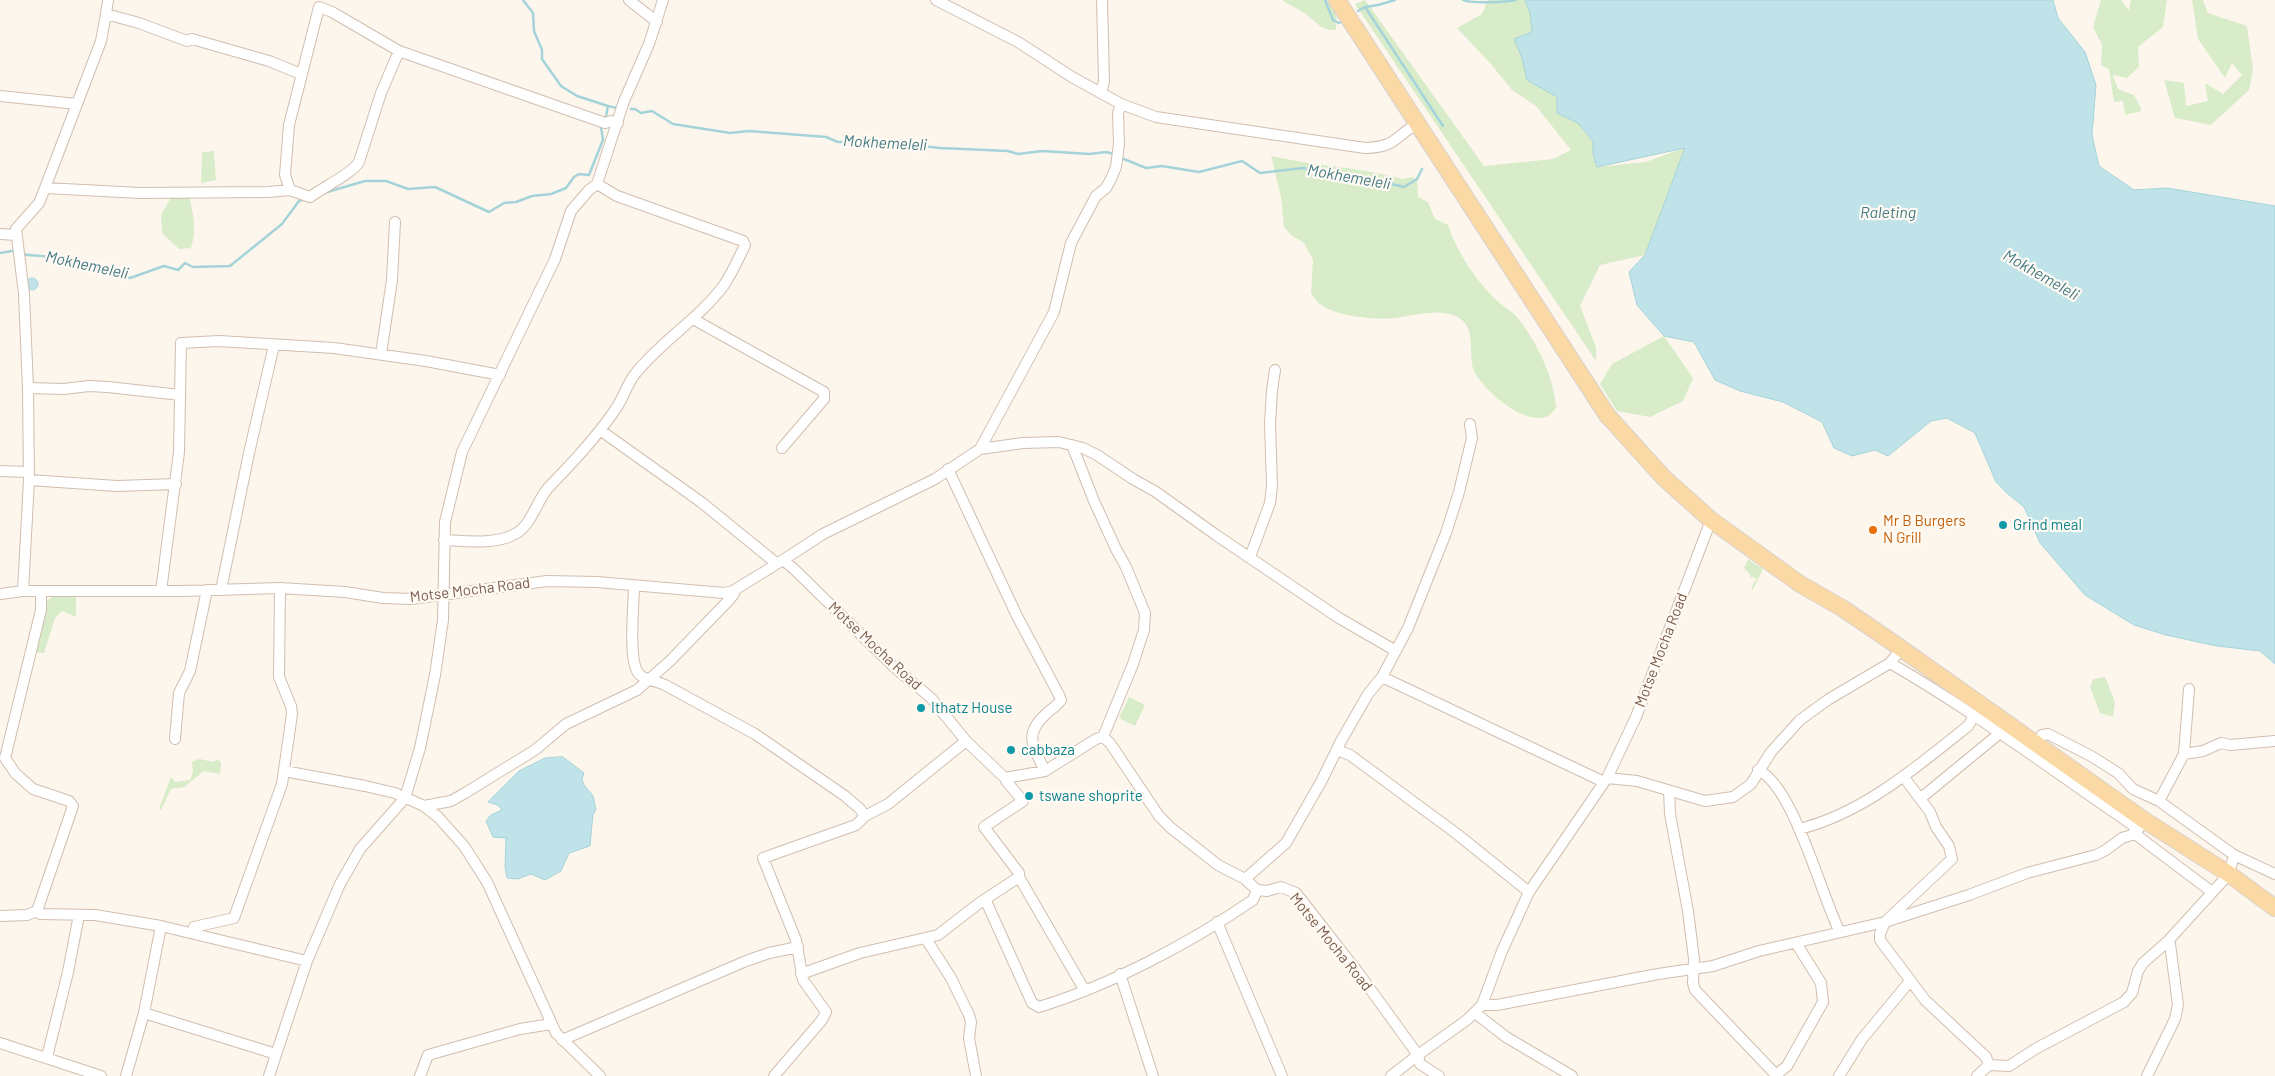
<!DOCTYPE html>
<style>
body{margin:0}
canvas{display:block;background:#fdf6ec}
</style>
<canvas width="2275" height="1076"></canvas>
<script>
const c = document.querySelector('canvas').getContext('2d');
c.lineJoin = 'round';
function fillPath(path, color) {
  c.fillStyle = color;
  c.fill(path, 'evenodd');
}
function stroke(path, color, width, dash) {
  c.strokeStyle = color;
  c.lineWidth = width;
  c.lineCap = dash ? 'butt' : 'round';
  c.setLineDash(dash || []);
  c.stroke(path);
}
function label(font, color, halo, rows, align = 'center') {
  c.font = font + ' Barlow,sans-serif';
  c.lineWidth = 4.5;
  c.setLineDash([]);
  c.textBaseline = 'middle';
  c.strokeStyle = halo;
  c.fillStyle = color;
  for (const [text, x, y, turn = 0] of rows) {
    c.save();
    c.translate(x, y);
    c.rotate((+turn || 0) * Math.PI / 180);
    c.textAlign = isNaN(turn) ? turn : align;
    if (halo) c.strokeText(text, 0, 0);
    c.fillText(text, 0, 0);
    c.restore();
  }
}
fillPath(new Path2D(`
 M1282 0H1330L1337 12 1336 30C1321 30 1317 23 1306 14 1299 9 1289 5 1282 0Z
 M1365 0 1484 166 1553 159 1571 150 1536 106 1512 90 1490 63 1457 28 1482 14 1488 0H1525L1530 13 1532 32 1515 39 1522 58 1527 80 1557 97V113L1578 123 1593 141V153L1597 167 1646 162 1686 147 1645 255 1600 265 1580 306 1596 347V361L1355 4Z
 M2101 0H2121L2129 11 2131 0H2167L2163 27 2138 47 2139 67 2127 78 2113 75 2118 89 2134 95 2142 111 2125 115 2123 101 2114 102 2109 69 2101 65 2102 45 2093 27Z
 M2192 0H2203L2208 13 2247 26 2253 70 2249 90 2211 125 2175 118 2164 80 2184 83 2186 106 2208 101 2205 83 2223 94 2242 75 2232 63 2225 78 2198 39Z
 M214 151 216 180 201 183 202 152Z
 M1271 156C1314 166 1360 167 1403 179L1411 177 1417 179 1418 197 1428 202 1435 219 1448 225C1458 254 1474 278 1496 300 1501 305 1508 309 1514 314 1534 335 1555 379 1556 408 1554 410 1551 415 1548 416 1525 427 1484 391 1474 371 1468 357 1476 332 1462 320 1445 306 1415 315 1395 318 1373 320 1340 317 1321 305 1317 302 1314 297 1311 293L1313 260 1304 243 1291 235 1284 227 1281 197Z
 M189 195C193 212 197 231 191 248L179 249 162 233 161 215 172 196Z
 M1664 336 1693 378 1683 401 1650 417 1617 411 1600 384 1612 364Z
 M1748 559 1763 569 1752 591V586L1757 578 1750 577V574L1744 568Z
 M54 595 59 597H76V617L62 611 55 618 44 653 35 652 44 604Z
 M2105 677 2115 702 2113 717 2100 713 2090 687 2093 679Z
 M1129 697 1145 705 1135 726 1119 718Z
 M199 759 214 762 217 759 221 762 220 774 204 771 184 787 171 789 161 810 159 809 171 777 175 782 190 780 193 772 192 762Z`), '#d8ecc9');
const water = new Path2D(`
 M1525 0H2053L2058 18 2085 52 2096 85 2092 135 2099 166 2134 190 2167 188 2275 206V664L2260 651 2217 646 2166 635 2134 625 2085 595 2040 543 2024 507 2007 493 1996 482 1975 433 1947 418 1931 421 1888 456 1875 450 1852 456 1834 448 1822 422 1783 402 1740 391 1715 380 1694 342 1664 336 1637 305 1629 272 1645 255 1685 148 1597 167 1593 153V141L1578 123 1557 113V97L1527 80 1522 58 1514 39 1532 32 1530 13Z
 M26 284a6 6 0 1 1 12 0a6 6 0 1 1-12 0Z
 M563 757 584 773 582 779 584 785 593 796 596 810 593 814 590 846 569 853 561 871 545 880 531 874 518 879 507 878 505 867 506 838 493 837 486 821 491 815 502 810 498 805 488 802 519 771 545 758Z`);
fillPath(water, '#bfe3e8');
stroke(water, '#a5d3da', 1);
stroke(new Path2D(`
 M523 0 533 13 534 31 542 50V59L561 86 577 96 608 106
 M1325 0 1333 20 1339 23 1343 21
 M1395 0 1378 5 1365 7 1443 126
 M1463 0C1471 4 1506 2 1516 0
 M1358 11 1365 7
 M631 109H635L641 113 652 111 673 124 730 133 749 131 826 137 838 142H887L940 148 1008 151 1018 154 1042 151 1090 154 1106 152 1114 154
 M605 121 608 106 617 108
 M1124 159 1146 168 1162 166 1199 172 1242 161 1260 173 1303 168 1341 178H1367L1404 187 1417 179 1422 169
 M324 193 365 181H386L408 189 435 187 489 212 504 203 516 202 532 196 551 194 566 188 574 177 579 174 589 175 603 140 601 127 602 125
 M0 253 12 251
 M23 254C28 256 40 255 48 257L52 255 130 278 164 266 178 270 185 263 193 267 230 266 282 224 299 201 305 199`), '#a5d3da', 2.5);
const minor = new Path2D(`
 M629 0 657 22
 M936 0 1018 42 1072 77 1121 104 1156 117 1365 148C1397 147 1394 137 1418 123
 M106 14 108 0
 M399 51 381 93 359 162C353 173 322 188 310 197L290 190 285 175 289 125 319 7 332 12 399 51 605 123 611 121 618 123
 M1101 92 1104 82 1102 0
 M0 96 77 104 101 41 106 14 139 23 187 41 192 39 269 61 301 74
 M45 188 77 104
 M0 234 16 235
 M693 319 824 392V399L782 448
 M381 354 392 280 395 222
 M28 388 24 294 16 229 39 203 45 188 140 193 268 192 290 190
 M600 430 701 502 776 563
 M1072 445 1094 501 1116 549 1126 567 1145 613 1144 630 1133 664 1103 737
 M980 449 1054 312 1071 243 1096 196 1106 188 1111 179 1116 167 1119 144 1118 113 1121 104
 M948 469 1017 616 1059 695 1061 700C1057 706 1051 709 1046 714 1023 735 1033 746 1045 771
 M0 471 29 472
 M29 480 117 486 176 484
 M444 540C466 541 495 545 515 534 532 525 536 502 548 488 572 463 595 439 615 410 623 399 627 384 635 374 661 341 699 319 724 285 732 273 739 258 745 245L743 241 617 196 597 184
 M1250 557 1270 503 1272 486 1270 424 1272 390 1275 370
 M783 560 823 534 935 479 980 449 1023 443 1059 442 1083 448 1097 455 1133 479 1156 492 1216 535 1339 618 1396 651
 M634 587C634 604 627 664 640 675 647 681 657 681 665 685L755 734 845 796 860 809 865 816 888 804 966 741
 M221 590 249 453 274 345
 M23 591 29 480 28 388 64 389 89 386 108 387 180 395
 M161 591 179 452 181 343 219 341 334 348 426 361 500 375
 M0 594 23 591H181L280 588 345 592 383 598 411 599 547 581 597 582 724 593 733 591 783 560 794 569 894 667 931 698 966 741 1005 778 1045 771 1096 739 1103 737 1110 743 1159 816 1171 828 1218 865 1245 879 1257 890 1267 891 1281 887 1296 893 1360 975 1418 1055 1468 1019 1482 1005 1502 951 1529 892 1607 778 1636 717 1711 520
 M1890 663C1975 712 2053 771 2134 826L2135 834 2212 892
 M1382 677 1604 782
 M175 739 179 693 190 671 207 590
 M2037 744 2042 735 2048 734 2091 756 2118 773 2133 789 2159 801 2234 855 2275 874
 M1337 750 1350 755 1457 834 1529 892
 M2184 754 2189 689
 M1758 770C1794 786 1821 896 1840 932
 M284 771 365 786 395 793 424 806 438 817 464 846 487 882 556 1033 600 1076
 M1903 776 1930 812 1936 827 1949 846 1952 859 1885 922 1880 934V940L1925 1000 1986 1057 1989 1065
 M1005 778 1007 782 1023 801 984 827 1019 873V877
 M1607 778 1637 781 1705 801 1733 797 1751 784 1771 752 1800 720 1829 699 1890 663 1901 649
 M1669 791 1670 814 1688 911 1694 959 1693 983 1695 990 1777 1076
 M1921 798 2000 733
 M2159 801 2184 754 2203 751 2221 743 2230 745 2275 741
 M424 806 451 801 465 793 535 750 566 724 637 690 670 661 730 599 734 594 733 591
 M1799 829C1862 814 1918 766 1968 726L1974 716
 M1245 879 1286 843 1322 780 1341 741 1368 694 1382 677 1408 628 1446 533 1459 492 1472 438 1470 424
 M985 899 1032 1003 1039 1007C1111 985 1190 943 1253 900L1257 890
 M37 911 40 914 95 915 161 926 307 961
 M0 916 27 915 37 911 73 806 69 801 33 789 15 773 5 758 41 610V591
 M1217 922 1282 1076
 M161 926 144 1013 276 1054
 M193 932 194 927 234 918 282 784 292 714 291 706 279 677 280 588
 M926 939 951 978 969 1015 971 1022 969 1038 976 1076
 M801 974 860 953 938 935 978 904 1019 877 1085 991
 M1120 974 1153 1076
 M1482 1005H1497L1658 974 1713 966 1759 951 1885 922 1969 895 2027 873 2096 855 2106 850 2122 838 2135 834 2144 820
 M1475 1013 1506 1037 1572 1076
 M562 1040 746 961 769 953 798 947
 M0 1043 101 1076
 M47 1057 68 972 79 915
 M1776 1075 1787 1066 1823 1002 1821 983 1796 943
 M126 1076 144 1013
 M269 1076 307 961 340 884 360 849 405 798 420 748 435 675 443 620 445 522 462 452 555 259 571 211 589 190 597 184 624 101 649 44 663 0
 M420 1076 428 1055 520 1029 551 1024
 M774 1076 822 1020 826 1012 803 980 796 940 763 858 856 825 865 816
 M1391 1076 1418 1055 1420 1064 1439 1076
 M1839 1076 1862 1039 1910 981
 M1977 1076 1989 1065 2009 1066 2037 1048 2124 1002 2132 993 2138 971 2143 963 2167 942 2229 874 2234 855
 M2147 1076 2175 1019 2178 1005 2170 944 2167 942`);
const primary = new Path2D(`
 M1337 0 1607 415 1664 478 1711 520 1800 584 1842 608 1892 642 2144 820 2229 874 2275 908`);
stroke(minor, '#d1beb0', 12);
stroke(primary, '#dad1cd', 18);
stroke(minor, '#fff', 10);
stroke(primary, '#fbd9a5', 16);
for (const [x, y, r, color] of [
 [2003,525,5,"#0f9aa8"],
 [1873,530,5,"#e8710a"],
 [921,708,5,"#0f9aa8"],
 [1011,750,5,"#0f9aa8"],
 [1029,796,5,"#0f9aa8"]
]) {
  const dot = new Path2D();
  dot.arc(x, y, r, 0, 2 * Math.PI);
  c.fillStyle = color;
  c.fill(dot);
  stroke(dot, '#fffaf3', 2);
}
label('15px', '#c56008', '#fffaf3', [
 ["Mr B Burgers",1883,521],
 ["N Grill",1883,538]
], 'left');
label('15px', '#0d838f', '#fffaf3', [
 ["Grind meal",2013,525],
 ["Ithatz House",931,708],
 ["cabbaza",1021,750],
 ["tswane shoprite",1039,796]
], 'left');
label('15px', '#7a5c4d', '#fffaf3', [
 ["Motse Mocha Road",470,590,-7],
 ["Motse Mocha Road",875,646,43],
 ["Motse Mocha Road",1661,650,-69],
 ["Motse Mocha Road",1331,942,51]
]);
label('italic 16px', '#437c86', '#fffaf3', [
 ["Mokhemeleli",885,143,3],
 ["Mokhemeleli",1349,177,10],
 ["Raleting",1888,213],
 ["Mokhemeleli",87,265,12],
 ["Mokhemeleli",2041,275,30]
]);
</script>
